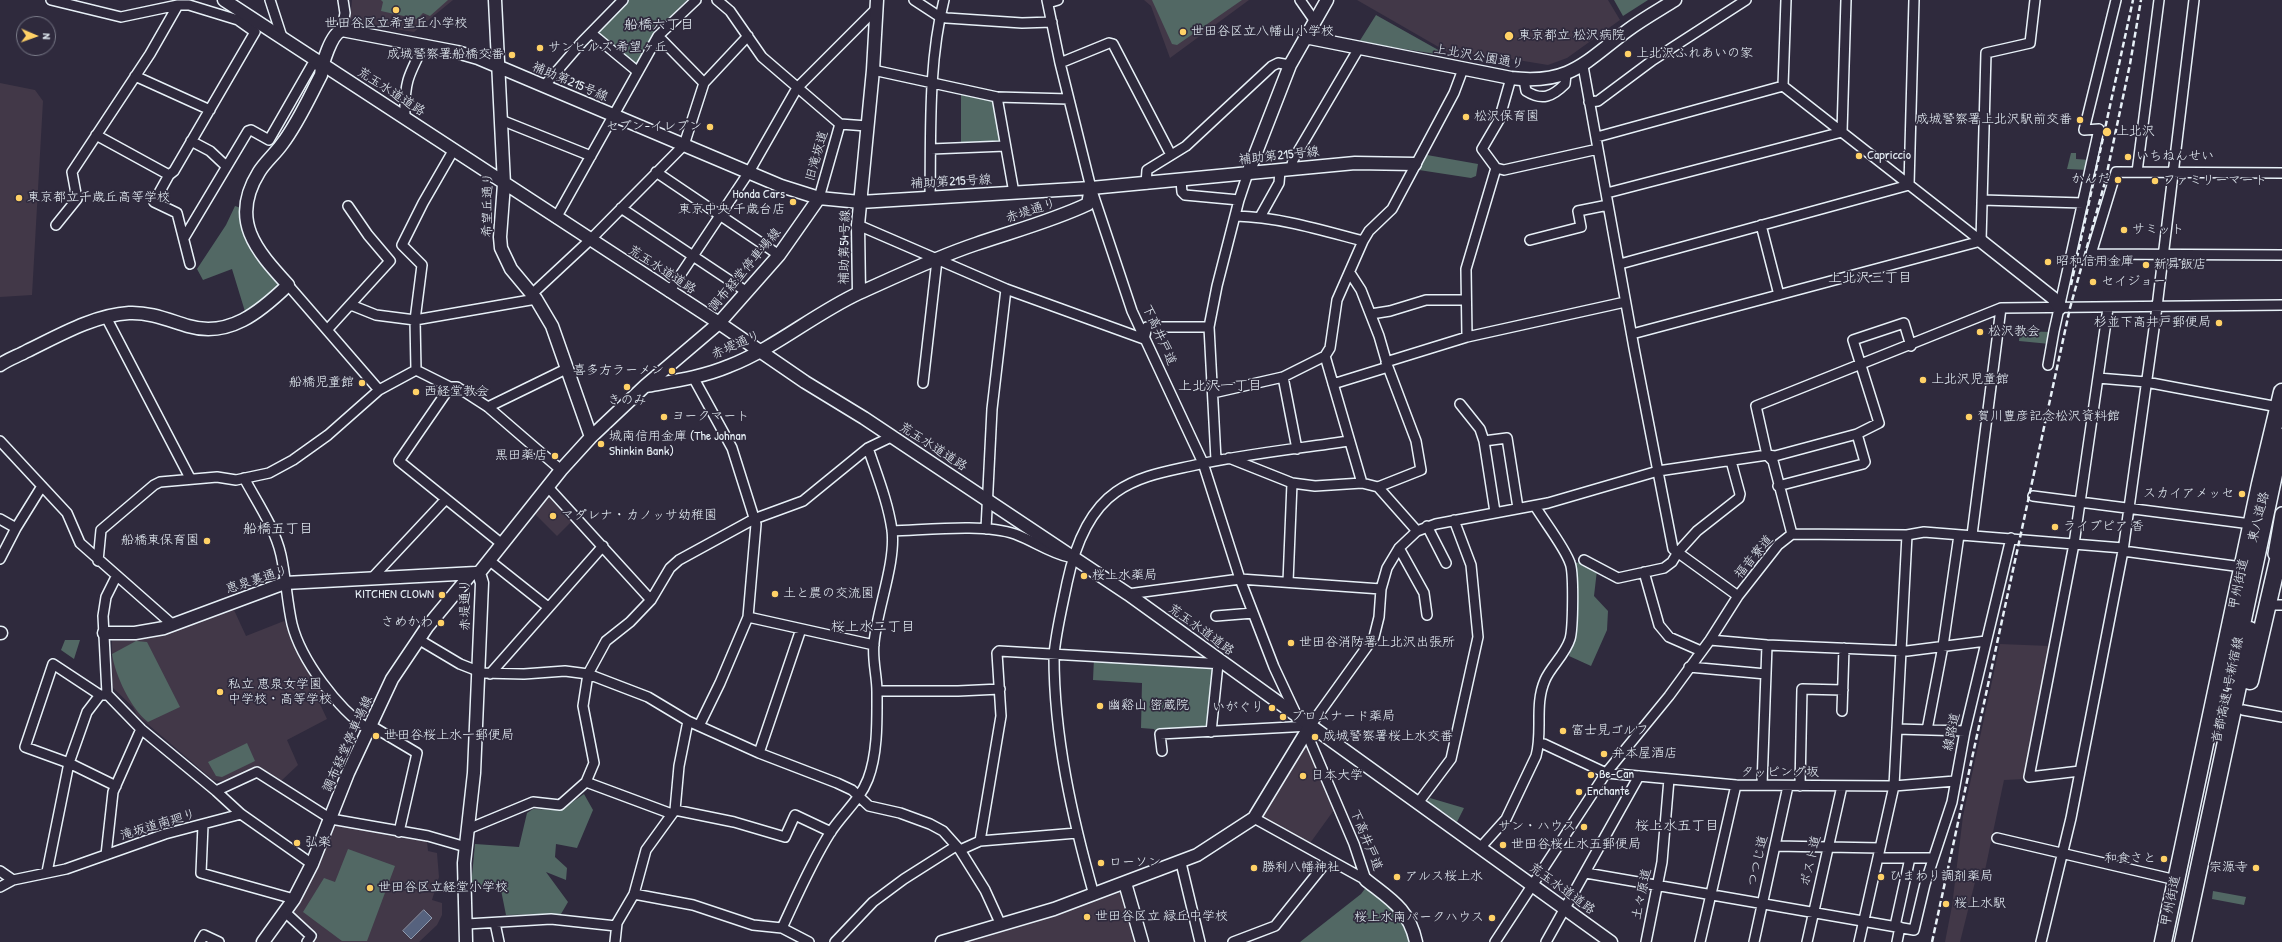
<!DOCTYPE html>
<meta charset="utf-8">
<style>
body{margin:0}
#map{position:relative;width:2282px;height:942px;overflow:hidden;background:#2f2a3d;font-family:"Patrick Hand",sans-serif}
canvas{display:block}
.north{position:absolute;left:16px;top:16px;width:40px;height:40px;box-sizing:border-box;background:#2f2a3d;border:1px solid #797a88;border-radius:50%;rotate:92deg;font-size:11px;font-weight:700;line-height:16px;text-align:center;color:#e8f1f8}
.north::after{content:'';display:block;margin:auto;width:14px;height:18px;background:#ffd166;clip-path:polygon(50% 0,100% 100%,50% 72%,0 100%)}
</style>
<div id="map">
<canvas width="2282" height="942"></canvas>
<div class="north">N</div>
</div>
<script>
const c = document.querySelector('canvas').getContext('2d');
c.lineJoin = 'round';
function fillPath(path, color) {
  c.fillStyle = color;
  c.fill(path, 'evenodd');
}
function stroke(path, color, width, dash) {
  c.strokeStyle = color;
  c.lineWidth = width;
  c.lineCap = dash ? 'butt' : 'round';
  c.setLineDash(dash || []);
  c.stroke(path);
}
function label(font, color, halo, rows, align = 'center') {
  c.font = font + ' "Patrick Hand","Klee One",sans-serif';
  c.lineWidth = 3.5;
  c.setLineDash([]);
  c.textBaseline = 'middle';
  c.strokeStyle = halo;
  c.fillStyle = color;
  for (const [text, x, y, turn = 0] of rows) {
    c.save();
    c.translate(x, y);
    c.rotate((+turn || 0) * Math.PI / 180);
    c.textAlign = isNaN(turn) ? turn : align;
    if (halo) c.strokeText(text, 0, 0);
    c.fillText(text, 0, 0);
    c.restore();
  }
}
fillPath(new Path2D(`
 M352 0H453L414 32 350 22Z
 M1144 0H1249L1170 58 1151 6Z
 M1357 0H1608L1620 20 1567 58 1548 65 1487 55 1449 53Z
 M0 83 35 90 43 101 32 295 0 297Z
 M550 495 573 520 557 536 533 512Z
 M234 610 246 636 284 621 300 658 327 697 319 702 327 719 287 740 298 765 281 781 256 766 225 782 213 780 137 715 133 707 112 687V640L152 638Z
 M2000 644 2050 646 2025 779 2004 780 1984 875 1977 874 1960 942H1945L1952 906 1963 816Z
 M1305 746 1309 747 1334 805V810L1308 846 1262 818 1260 811Z
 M334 824 427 841 428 851 437 853 439 877 432 900 442 903V915L437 925 419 942H314L319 935 292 911Z
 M1122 892 1136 942H964L965 941Z`), '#423848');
fillPath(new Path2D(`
 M381 0H448L430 16 423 13 417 19 381 11 383 2Z
 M626 0H687L655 32 637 64 596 32Z
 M1152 0H1242L1177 45 1172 44Z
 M1614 0H1648L1623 16Z
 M1376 15 1449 56 1359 42Z
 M961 93 990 99 995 102 1001 139 999 143 961 144Z
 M2071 153H2076V159L2090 160 2088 170 2067 169Z
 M1427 155 1478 164 1476 176 1471 178 1419 170Z
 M235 206 244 209 246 226 286 284 247 318 232 269 203 280 197 269 226 225Z
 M2020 331 2051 332 2050 344 2019 341Z
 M1581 562 1597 570 1594 596 1608 611 1607 630 1591 666 1569 656C1579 626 1576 594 1576 563Z
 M65 640H80L74 659 61 650Z
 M136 641 147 642 180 707 148 722C131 709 115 675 112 654Z
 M1094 658 1215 666 1210 730 1155 731 1154 729 1141 728 1142 683 1093 680Z
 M247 743 255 761 222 777 216 776 208 762Z
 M584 794 593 810 577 848 556 844 555 857 567 868 566 880 546 872 568 902 561 914 506 915 500 885 471 886 475 844 519 847 527 813 533 809 561 810Z
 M1430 798 1464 808 1457 822 1442 811 1439 813 1426 804Z
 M348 849 395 866 367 941H342L303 912 324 878 335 882Z
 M1367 886 1396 910 1410 942H1300L1361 894Z
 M2213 891 2246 897 2244 905 2212 899Z`), '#526864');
const water = new Path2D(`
 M424 910 432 918 411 939 403 931Z`);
fillPath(water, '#56627e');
stroke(water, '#909baf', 1);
const street = new Path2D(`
 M51 0 121 17 178 5H189L238 20
 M270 0 282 37
 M717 0 730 11 762 57 840 124
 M914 0 940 17 947 18 1022 23 1052 22
 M1047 0 1060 63 1091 188 1132 311 1203 463 1240 579 1274 667 1296 714
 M1300 0 1314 20
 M1048 3 1058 0
 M342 30 345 13 343 0
 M591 33 638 72
 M658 36 704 83
 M1060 63 1109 43 1113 44 1171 155
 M1583 66 1634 348 1673 549 1738 596
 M873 70 997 97 1069 99
 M135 76 210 110
 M1511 78 1499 120 1482 149 1496 168 1504 170 1598 149
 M1524 80 1526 91C1542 101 1552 97 1565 84L1566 74
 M544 86 582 42 623 0
 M1783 86 1981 241
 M1783 86 1786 0
 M997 97 1014 193
 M1589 102 1598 101 1653 60 1746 0
 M405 117C404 83 408 76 424 45
 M501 120 591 156
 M840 124 867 126
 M96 135 169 175
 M1597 137 1783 86
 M191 141 210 151 226 166
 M931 149 1005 146
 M1291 169 1293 160 1359 48
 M656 172 779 255
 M2137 172 2159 0
 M2282 173 2116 172 2091 254 2282 255
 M1181 181 1182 192 1185 195 1239 200
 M1146 184 1147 170 1186 146 1272 66 1278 63 1290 65
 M1607 193 1842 132 1846 0
 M819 198 840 124
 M930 198C931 133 928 63 944 0
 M1982 200 2083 203
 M621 208 747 292
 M1236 216C1279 217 1321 230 1363 241
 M1260 217 1279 183 1280 171
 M556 218 658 36 696 0
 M56 225 77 199 72 172 150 54 178 5
 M858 225 1006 289 1144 339 1147 327H1209
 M1761 225 1779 295
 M184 238 248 131 251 130 269 140 312 65H322
 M1530 240 1581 227 1578 211 1608 205
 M1981 241 1986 53 2030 43 2035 0
 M190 264 177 213 154 202 169 175 174 171 255 32 238 20 242 12
 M1620 264 1909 185 1914 0
 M1350 273 1361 290 1379 336 1388 367 1416 441 1421 470 1378 487
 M288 285 379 390
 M669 292 749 172 797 88 877 8
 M532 294 590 240 684 145 704 83 748 36
 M351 305 376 315 415 320 536 299
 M1371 314 1390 311 1426 300H1466
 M106 317 190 478
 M327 330 390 261 368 235 348 206
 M1632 334 1981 241
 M1467 337 1466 269 1496 168
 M1325 356 1362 483
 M1386 362 1467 337 1625 302
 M2048 365 2054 331 2099 129 2084 130 2116 0
 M416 370 415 320 422 265 402 245 423 203 453 151
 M416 370 450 387H457L488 407 561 470
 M693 377 732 448 756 524 748 617 720 683 699 726
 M1283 377 1297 449
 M2098 378 2146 382 2278 407
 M923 383 937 260
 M1333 384 1388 367
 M450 387 399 461 502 544
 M1213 393 1283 377 1325 356 1330 348 1337 300 1363 241 1369 231 1392 209 1454 93 1463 69
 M1460 404 1480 429 1484 441 1495 512
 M488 407 568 368
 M0 441 67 513 80 543 173 625
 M1484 441 1507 438 1518 508
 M1229 458 1292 483 1315 486 1362 483 1378 487 1417 531
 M1216 460 1209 327 1217 286 1239 200 1248 173
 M244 478C257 502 275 528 281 555 286 578 287 602 292 624 301 660 338 709 368 729
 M547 486 651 600
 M1778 486 1863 464 1865 462 1857 434
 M2033 496 2251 524
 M0 519 16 528
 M1427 526 1446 563
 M986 529 992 409 1006 289
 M892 531C926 530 984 523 1015 534 1034 541 1050 553 1069 557
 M1792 534 1773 461 1767 455 1756 406 2001 308 2282 305
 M1972 535 2001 308
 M1399 548 1424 593 1427 615
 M2123 551 2242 567
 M0 559 16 528 42 486
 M1584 560 1618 578 1664 568 1672 562 1678 552 1697 531 1739 498 1740 494 1731 461
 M98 561 101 530 154 485 160 482 217 477 236 480 269 473 293 460 328 435 379 390 416 370
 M490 561 548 607
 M1644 572 1659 625 1669 637 1701 651
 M116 577 106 597 103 616 107 694 141 729 216 791 241 814 312 864
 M372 578 446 499
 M1288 582 1292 483
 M1128 594 1240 579 1381 589
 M2269 605H2282
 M1216 616 1253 613
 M748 617 874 645
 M418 639 460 664 483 673 524 674 565 671 588 674 648 697 688 721 759 753 837 783 852 790 869 806 900 813 930 824 943 831 960 850 985 890 1001 925
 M1710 640 1767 645 1907 651 1986 641
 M1689 667 1766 674
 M490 674 603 546
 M877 691H958L1000 689
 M100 695 53 664 25 747 69 763 116 786
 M2243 710 2282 717
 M1842 711 1844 648
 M370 725 417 753 399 832
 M1897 729 1965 731
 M1927 730 1943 646 1959 535
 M1211 732 1218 664
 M1307 734 1354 844 1366 880
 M1544 744 1606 773 1736 785 1894 786 1955 781
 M1162 751 1160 734 1310 726 1374 637 1379 617 1381 589 1387 568 1399 548 1417 531 1436 524 1548 503 1658 471 1767 455 1775 456 1857 434 1879 423 1853 340 1904 323 1911 346
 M759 753 801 629
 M2080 771 2029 777 2074 544 2108 308
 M586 782 672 814
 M1762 785 1767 645
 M1800 786 1802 689 1843 690
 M216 791 257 772 331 819 428 836 466 847
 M1418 803 1451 759 1478 637 1471 565 1454 520
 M675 810 734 822 785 837 795 815 831 832
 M1254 818 1366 880
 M203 825 201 873 294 899
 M468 829 533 802 560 805 586 782 594 763 583 706 588 674 606 641 630 622 651 600 670 568 679 560 754 519 803 501 868 448 891 437
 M1997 838 2176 880
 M980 841 1001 716 997 653 999 651 1224 664
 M1776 846 1880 848
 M1480 848 1506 819 1536 756C1543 731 1534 705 1545 680 1551 666 1565 655 1570 639 1573 629 1574 572 1570 563 1565 548 1544 521 1535 506
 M960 850 980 841 1077 833
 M106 855 113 792 141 729
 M1878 858H1933
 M1181 863 1200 942
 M0 871 13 880
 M47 872 69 763 87 712 100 695H105
 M1586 873 1914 930 1925 884 1952 802 1965 731 2011 538
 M0 887 13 880 66 869 165 834 241 814
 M634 894 693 905 753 925 782 928 809 942
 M1094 895C1072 817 1054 737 1054 656 1055 636 1063 603 1067 583 1074 550 1087 512 1116 492 1139 476 1164 472 1191 466 1243 454 1296 449 1349 441
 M285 912 311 936 307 942
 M495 923 499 942
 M467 924 551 919 616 926
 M1895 926 1910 858
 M782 928C797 896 811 863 830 833 842 814 860 800 868 779 878 753 877 719 877 692 877 675 872 660 874 643 877 609 896 563 892 530 888 502 877 475 868 448
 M200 942 204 935 219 942
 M615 942 617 923 634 894 646 850 675 810 679 766 688 721
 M835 942 873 902 904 879 956 846
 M1233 942 1275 926 1328 860
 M1495 942 1606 773 1669 696 1710 640 1738 596 1778 545 1792 534 1907 535 1924 532 2123 548
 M1546 942 1639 776
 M1646 942 1662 862 1669 779
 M1700 942 1736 785
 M1754 942 1788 786
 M1807 942 1842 786
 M1859 942 1894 786 1907 535
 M1897 942 1900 927
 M2041 942 2071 818 2123 551 2157 307 2194 0`);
const secondary = new Path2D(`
 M224 0 719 323 805 382 864 418 1128 594 1611 942
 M495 0 504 184 500 237 501 248 511 269 536 299 552 326 591 437
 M1305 37 1511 78C1570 85 1585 62 1628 30 1643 19 1659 10 1675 0
 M1248 173 1290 65 1327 0
 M1981 241 2053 298 2060 308
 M859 293 858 225 873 70 877 0
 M0 365C8 359 18 356 27 351 58 336 94 315 129 313 150 312 168 320 188 326 229 338 260 312 288 285 256 250 229 220 259 172 265 162 275 154 282 144 298 123 309 98 321 75 322 64 331 34 342 30L457 52 478 58 781 186 819 198 860 202 1091 188 1355 163 1415 164
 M646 386C674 381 703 377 729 366 775 348 814 314 859 293 897 276 937 257 976 244 1014 231 1052 221 1088 204L1091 188
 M479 573 561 470 591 437 645 386 719 323 779 255 819 198
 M0 633H1
 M104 633H135L164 628 285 583 476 573
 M1366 880C1390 899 1409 909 1416 942
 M1125 883 1142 942
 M263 942 294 899 312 864 348 773 392 679 427 627 471 574
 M466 942 464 863 474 773 482 583 479 573
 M942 942 1054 909 1197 855 1254 818 1310 726`);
const primary = new Path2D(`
 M2275 554 2282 514`);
const highway = new Path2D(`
 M2238 643 2282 437
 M2250 681 2282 543
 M2163 942 2260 484 2282 392
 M2183 942 2250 630`);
stroke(street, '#e8f1f8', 12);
stroke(secondary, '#e8f1f8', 15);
stroke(primary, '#e8f1f8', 16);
stroke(highway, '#e8f1f8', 19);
stroke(street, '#2f2a3d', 9);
stroke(secondary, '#2f2a3d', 12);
stroke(primary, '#2f2a3d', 13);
stroke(highway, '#2f2a3d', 16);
stroke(new Path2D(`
 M2071 285 2133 0
 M1932 942 2070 308 2105 182 2130 64 2141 0`), '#e8f1f8', 2.5, [6, 3]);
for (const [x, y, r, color] of [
 [396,10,4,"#ffd166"],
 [1183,32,4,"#ffd166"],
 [1509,36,5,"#ffd166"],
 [540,48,4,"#ffd166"],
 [1628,54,4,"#ffd166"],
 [512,55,4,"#ffd166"],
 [1466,117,4,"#ffd166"],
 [2080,120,4,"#ffd166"],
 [710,127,4,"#ffd166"],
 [2107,132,5,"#ffd166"],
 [1859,156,4,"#ffd166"],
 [2128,157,4,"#ffd166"],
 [2118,180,4,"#ffd166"],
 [2155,181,4,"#ffd166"],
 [19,198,4,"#ffd166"],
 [793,202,4,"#ffd166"],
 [2124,230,4,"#ffd166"],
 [2048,262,4,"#ffd166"],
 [2146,265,4,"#ffd166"],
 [2093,282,4,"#ffd166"],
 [2219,323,4,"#ffd166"],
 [1980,332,4,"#ffd166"],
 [672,371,4,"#ffd166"],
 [1923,380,4,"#ffd166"],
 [362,383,4,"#ffd166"],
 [627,387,4,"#ffd166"],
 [416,392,4,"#ffd166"],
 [664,417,4,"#ffd166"],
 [1969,417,4,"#ffd166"],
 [601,444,4,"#ffd166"],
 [555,456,4,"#ffd166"],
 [2242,494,4,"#ffd166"],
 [553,516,4,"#ffd166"],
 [2055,527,4,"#ffd166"],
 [207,541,4,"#ffd166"],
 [1084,576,4,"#ffd166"],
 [775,594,4,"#ffd166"],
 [442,595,4,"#ffd166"],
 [441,623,4,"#ffd166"],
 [1291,643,4,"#ffd166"],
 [220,692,4,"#ffd166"],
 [1100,706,4,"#ffd166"],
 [1272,708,4,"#ffd166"],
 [1283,717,4,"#ffd166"],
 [1563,731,4,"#ffd166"],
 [376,736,4,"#ffd166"],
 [1315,737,4,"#ffd166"],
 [1604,754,4,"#ffd166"],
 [1591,775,4,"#ffd166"],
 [1303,776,4,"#ffd166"],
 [1579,792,4,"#ffd166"],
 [1584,827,4,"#ffd166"],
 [297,843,4,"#ffd166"],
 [1503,845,4,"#ffd166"],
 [2164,859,4,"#ffd166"],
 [1101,863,4,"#ffd166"],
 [1254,868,4,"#ffd166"],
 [2256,868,4,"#ffd166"],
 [1397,877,4,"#ffd166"],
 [1881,877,4,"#ffd166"],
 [370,888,4,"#ffd166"],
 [1946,904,4,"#ffd166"],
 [1087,917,4,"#ffd166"],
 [1492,918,4,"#ffd166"]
]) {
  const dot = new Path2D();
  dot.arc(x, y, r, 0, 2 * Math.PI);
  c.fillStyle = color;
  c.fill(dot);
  stroke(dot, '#2f2a3d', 1.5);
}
label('13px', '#e8f1f8', '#2f2a3d', [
 ["世田谷区立希望丘小学校",396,24,"center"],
 ["世田谷区立八幡山小学校",1191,32],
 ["東京都立 松沢病院",1518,36],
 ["サンヒルズ 希望ヶ丘",548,48],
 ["上北沢ふれあいの家",1636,54],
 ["成城警察署船橋交番",504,55,"right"],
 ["松沢保育園",1474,117],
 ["成城警察署上北沢駅前交番",2072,120,"right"],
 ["セブン-イレブン",702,127,"right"],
 ["上北沢",2116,132],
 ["Capriccio",1867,156],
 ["いちねんせい",2136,157],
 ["かんだ",2110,180,"right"],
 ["ファミリーマート",2163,181],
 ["Honda Cars",785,195,"right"],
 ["東京中央 千歳台店",785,210,"right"],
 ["東京都立千歳丘高等学校",27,198],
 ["サミット",2132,230],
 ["昭和信用金庫",2056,262],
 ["新曻飯店",2154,265],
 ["セイジョー",2101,282],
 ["杉並下高井戸郵便局",2211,323,"right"],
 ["松沢教会",1988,332],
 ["喜多方ラーメン",664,371,"right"],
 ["上北沢児童館",1931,380],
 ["船橋児童館",354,383,"right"],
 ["西経堂教会",424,392],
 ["きのみ",627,401,"center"],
 ["ヨークマート",672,417],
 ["賀川豊彦記念松沢資料館",1977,417],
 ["城南信用金庫 (The Johnan",609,437],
 ["Shinkin Bank)",609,452],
 ["黒田薬店",547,456,"right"],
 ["スカイアメッセ",2234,494,"right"],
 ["マダレナ・カノッサ幼稚園",561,516],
 ["ライブピア 香",2063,527],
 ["船橋東保育園",199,541,"right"],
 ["桜上水薬局",1092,576],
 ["土と農の交流園",783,594],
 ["KITCHEN CLOWN",434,595,"right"],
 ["さめかわ",433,623,"right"],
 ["世田谷消防署上北沢出張所",1299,643],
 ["私立 恵泉女学園",228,685],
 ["中学校・高等学校",228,700],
 ["幽谿山 密蔵院",1108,706],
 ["いがぐり",1264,708,"right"],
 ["プロムナード薬局",1291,717],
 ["富士見ゴルフ",1571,731],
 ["世田谷桜上水一郵便局",384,736],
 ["成城警察署桜上水交番",1323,737],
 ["弁本屋酒店",1612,754],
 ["Be-Can",1599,775],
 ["日本大学",1311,776],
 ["Enchante",1587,792],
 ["サン・ハウス",1576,827,"right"],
 ["弘楽",305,843],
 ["世田谷桜上水五郵便局",1511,845],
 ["和食さと",2156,859,"right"],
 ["ローソン",1109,863],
 ["勝利八幡神社",1262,868],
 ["宗源寺",2248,868,"right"],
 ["アルス桜上水",1405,877],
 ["ひまわり調剤薬局",1889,877],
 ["世田谷区立経堂小学校",378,888],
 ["桜上水駅",1954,904],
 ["世田谷区立 緑丘中学校",1095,917],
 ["桜上水南パークハウス",1484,918,"right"]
], 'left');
label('13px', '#e8f1f8', '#2f2a3d', [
 ["上北沢公園通り",1479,57,10],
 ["補助第215号線",570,82,23],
 ["荒玉水道道路",391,92,33],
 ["旧滝坂道",817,156,-74],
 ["補助第215号線",1279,156,-6],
 ["補助第215号線",951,182,-3],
 ["希望丘通り",488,205,-89],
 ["赤堤通り",1031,211,-18],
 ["補助第54号線",845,247,-89],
 ["荒玉水道道路",662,270,33],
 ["調布経堂停車場線",745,270,-50],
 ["下高井戸道",1159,335,66],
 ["赤堤通り",736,345,-24],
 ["荒玉水道道路",933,447,33],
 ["東八道路",2259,517,-76],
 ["福音寮道",1754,557,-50],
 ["恵泉裏通り",257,580,-18],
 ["甲州街道",2239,584,-78],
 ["赤堤通り",466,605,-90],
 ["荒玉水道道路",1201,630,36],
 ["首都高速4号新宿線",2228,690,-78],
 ["線路道",1952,732,-78],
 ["調布経堂停車場線",348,744,-66],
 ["タッピング坂",1780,773],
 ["滝坂道南廻り",158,825,-17],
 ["下高井戸道",1366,840,68],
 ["つつじ道",1758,861,-77],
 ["ポスト道",1811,861,-77],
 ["荒玉水道道路",1562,889,36],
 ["土々原道",1642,894,-78],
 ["甲州街道",2171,901,-78]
]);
label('14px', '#e8f1f8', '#2f2a3d', [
 ["船橋六丁目",659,25],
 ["上北沢三丁目",1870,278],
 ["上北沢一丁目",1220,386],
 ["船橋五丁目",278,529],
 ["桜上水二丁目",873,627],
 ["桜上水五丁目",1677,826]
]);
</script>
